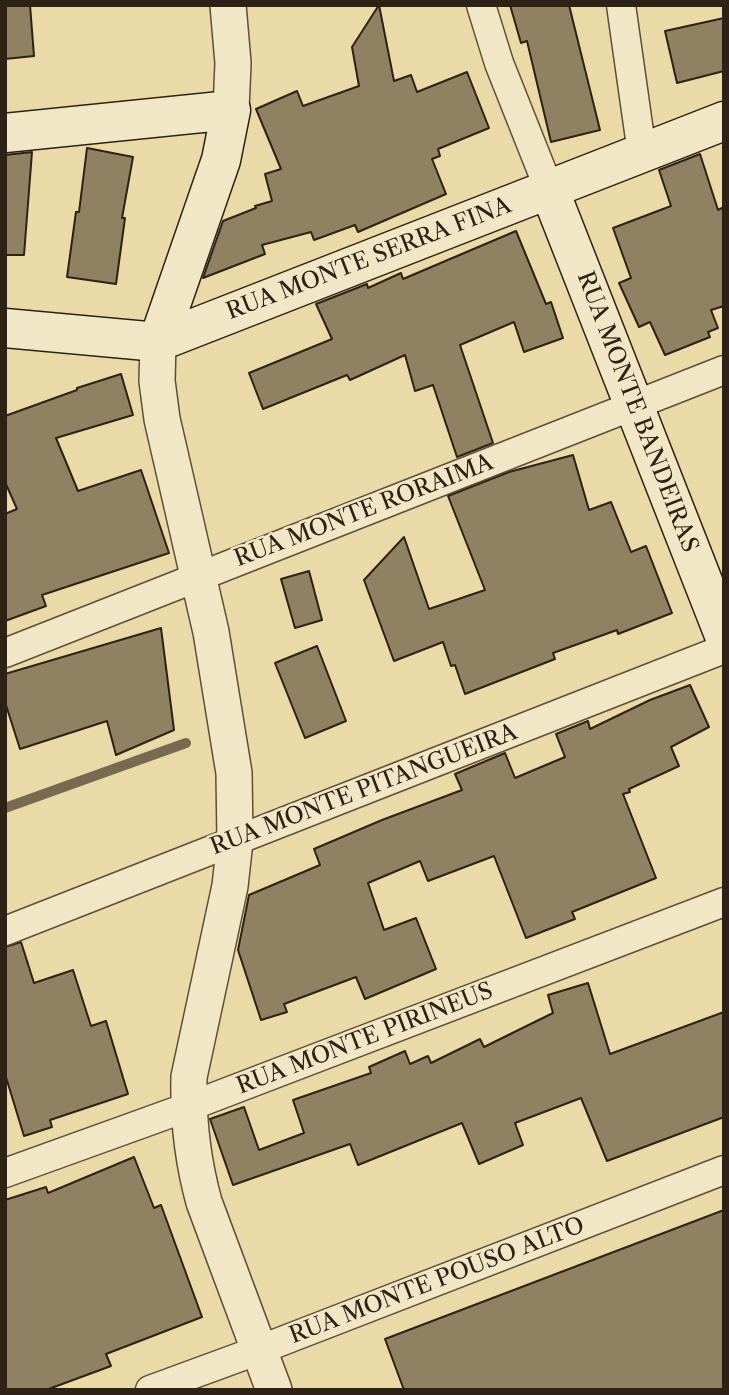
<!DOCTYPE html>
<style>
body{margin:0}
#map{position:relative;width:729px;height:1395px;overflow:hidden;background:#e9daa7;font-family:"Libre Caslon Text",serif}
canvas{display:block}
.frame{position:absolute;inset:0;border:7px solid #2e2116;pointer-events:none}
</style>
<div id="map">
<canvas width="729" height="1395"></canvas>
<div class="frame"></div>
</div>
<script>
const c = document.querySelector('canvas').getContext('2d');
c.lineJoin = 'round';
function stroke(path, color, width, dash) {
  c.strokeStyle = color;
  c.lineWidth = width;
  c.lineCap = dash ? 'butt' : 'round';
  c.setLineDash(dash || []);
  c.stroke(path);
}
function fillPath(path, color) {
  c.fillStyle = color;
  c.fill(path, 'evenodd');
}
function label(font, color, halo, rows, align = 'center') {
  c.font = font + ' "Libre Caslon Text",serif';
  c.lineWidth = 5;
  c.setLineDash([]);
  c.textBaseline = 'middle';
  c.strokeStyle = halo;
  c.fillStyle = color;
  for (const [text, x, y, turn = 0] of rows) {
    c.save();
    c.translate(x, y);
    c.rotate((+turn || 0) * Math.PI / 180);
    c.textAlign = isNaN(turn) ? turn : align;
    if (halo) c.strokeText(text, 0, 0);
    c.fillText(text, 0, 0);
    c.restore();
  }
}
stroke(new Path2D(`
 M5 808 186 743`), '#786a50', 10);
const building = new Path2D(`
 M5 5H30L34 56 5 59Z
 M379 5 394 81 411 75 417 92 467 72 489 128 438 149 440 156 432 159 446 194 358 232 355 225 314 240 311 232 262 245 265 254 203 278 223 221 256 208 255 206 272 201 265 174 281 169 256 109 297 91 303 106 359 86 352 47Z
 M510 5H569L600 130 551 142 527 41 521 43Z
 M724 18V71L677 83 665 31Z
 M87 148 133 157 122 218H125L116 284 67 277 76 212H79Z
 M32 152 24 255H5V155Z
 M700 154 718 210 724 207V306L711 310 718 328 708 332 710 337 665 355 650 322 639 327 619 283 631 278 613 228 671 206 659 170Z
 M516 231 546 304 551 302 563 338 524 352 514 322 460 345 493 443 457 457 433 385 415 391 405 355 350 380 347 375 263 409 249 373 332 339 316 304 367 284 368 288 401 273 403 279Z
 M121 374 133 415 56 438 78 491 141 470 169 553 42 595 46 606 5 621V514L17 509 5 482V416L77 390V388Z
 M573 455 589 510 611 502 631 552 646 546 672 613 618 634 617 630 553 653 555 659 465 694 455 665 451 666 443 642 394 661 364 580 404 537 429 609 485 590 448 496 509 472Z
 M309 571 322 620 295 628 281 579Z
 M161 628 174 730 116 755 107 721 20 749 5 702V674Z
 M317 646 346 721 305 738 275 663Z
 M690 685 709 727 671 747 679 766 629 789 630 792 623 794 656 878 572 912 575 919 526 938 494 856 428 881 420 861 368 883 384 930 416 918 436 969 365 999 356 977 284 1004 287 1012 261 1020 238 950 249 895 320 865 314 849 382 820 462 790 455 774 505 753 515 778 565 757 556 734 588 721 590 729 650 700Z
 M21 942 34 983 73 970 91 1026 106 1021 128 1094 50 1120 52 1127 24 1136 5 1074V947Z
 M588 983 610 1054 724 1012V1117L607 1161 581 1098 515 1123 523 1145 479 1164 462 1123 358 1165 350 1144 233 1185 210 1119 244 1107 259 1150 304 1133 293 1100 371 1073 369 1067 405 1051 410 1064 428 1056 431 1063 480 1039 484 1047 553 1013 548 995Z
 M134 1157 154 1208 161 1205 202 1317 106 1354 111 1366 46 1390H5V1200L46 1187 48 1193Z
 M724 1210V1390H404L385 1339Z`);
fillPath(building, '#8f8161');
stroke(building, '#2e2116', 2);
const minor = new Path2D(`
 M481 5 499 63 549 189
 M621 5 642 153
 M5 653 724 370
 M5 931 724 649
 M5 1173 188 1107 724 902
 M150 1390 259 1350 724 1170`);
const tertiary = new Path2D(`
 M228 5 233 63 231 110
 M158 342 157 381 162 419 211 632 234 773 235 841 230 886 189 1077C188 1118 193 1162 204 1202L274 1390`);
const secondary = new Path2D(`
 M5 133 231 110 221 160 158 342
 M549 189 724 635
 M5 328 158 342 724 121`);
stroke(minor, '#5d4f3a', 31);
stroke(tertiary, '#5d4f3a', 38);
stroke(secondary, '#2e2116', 41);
stroke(minor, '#f1e7c6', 28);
stroke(tertiary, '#f1e7c6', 35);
stroke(secondary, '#f1e7c6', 38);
label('23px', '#2e2116', '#f1e7c6', [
 ["RUA MONTE SERRA FINA",369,259,-21],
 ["RUA MONTE BANDEIRAS",637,412,69],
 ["RUA MONTE RORAIMA",364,511,-21],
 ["RUA MONTE PITANGUEIRA",364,790,-21],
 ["RUA MONTE PIRINEUS",365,1039,-21],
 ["RUA MONTE POUSO ALTO",437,1281,-21]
]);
</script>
